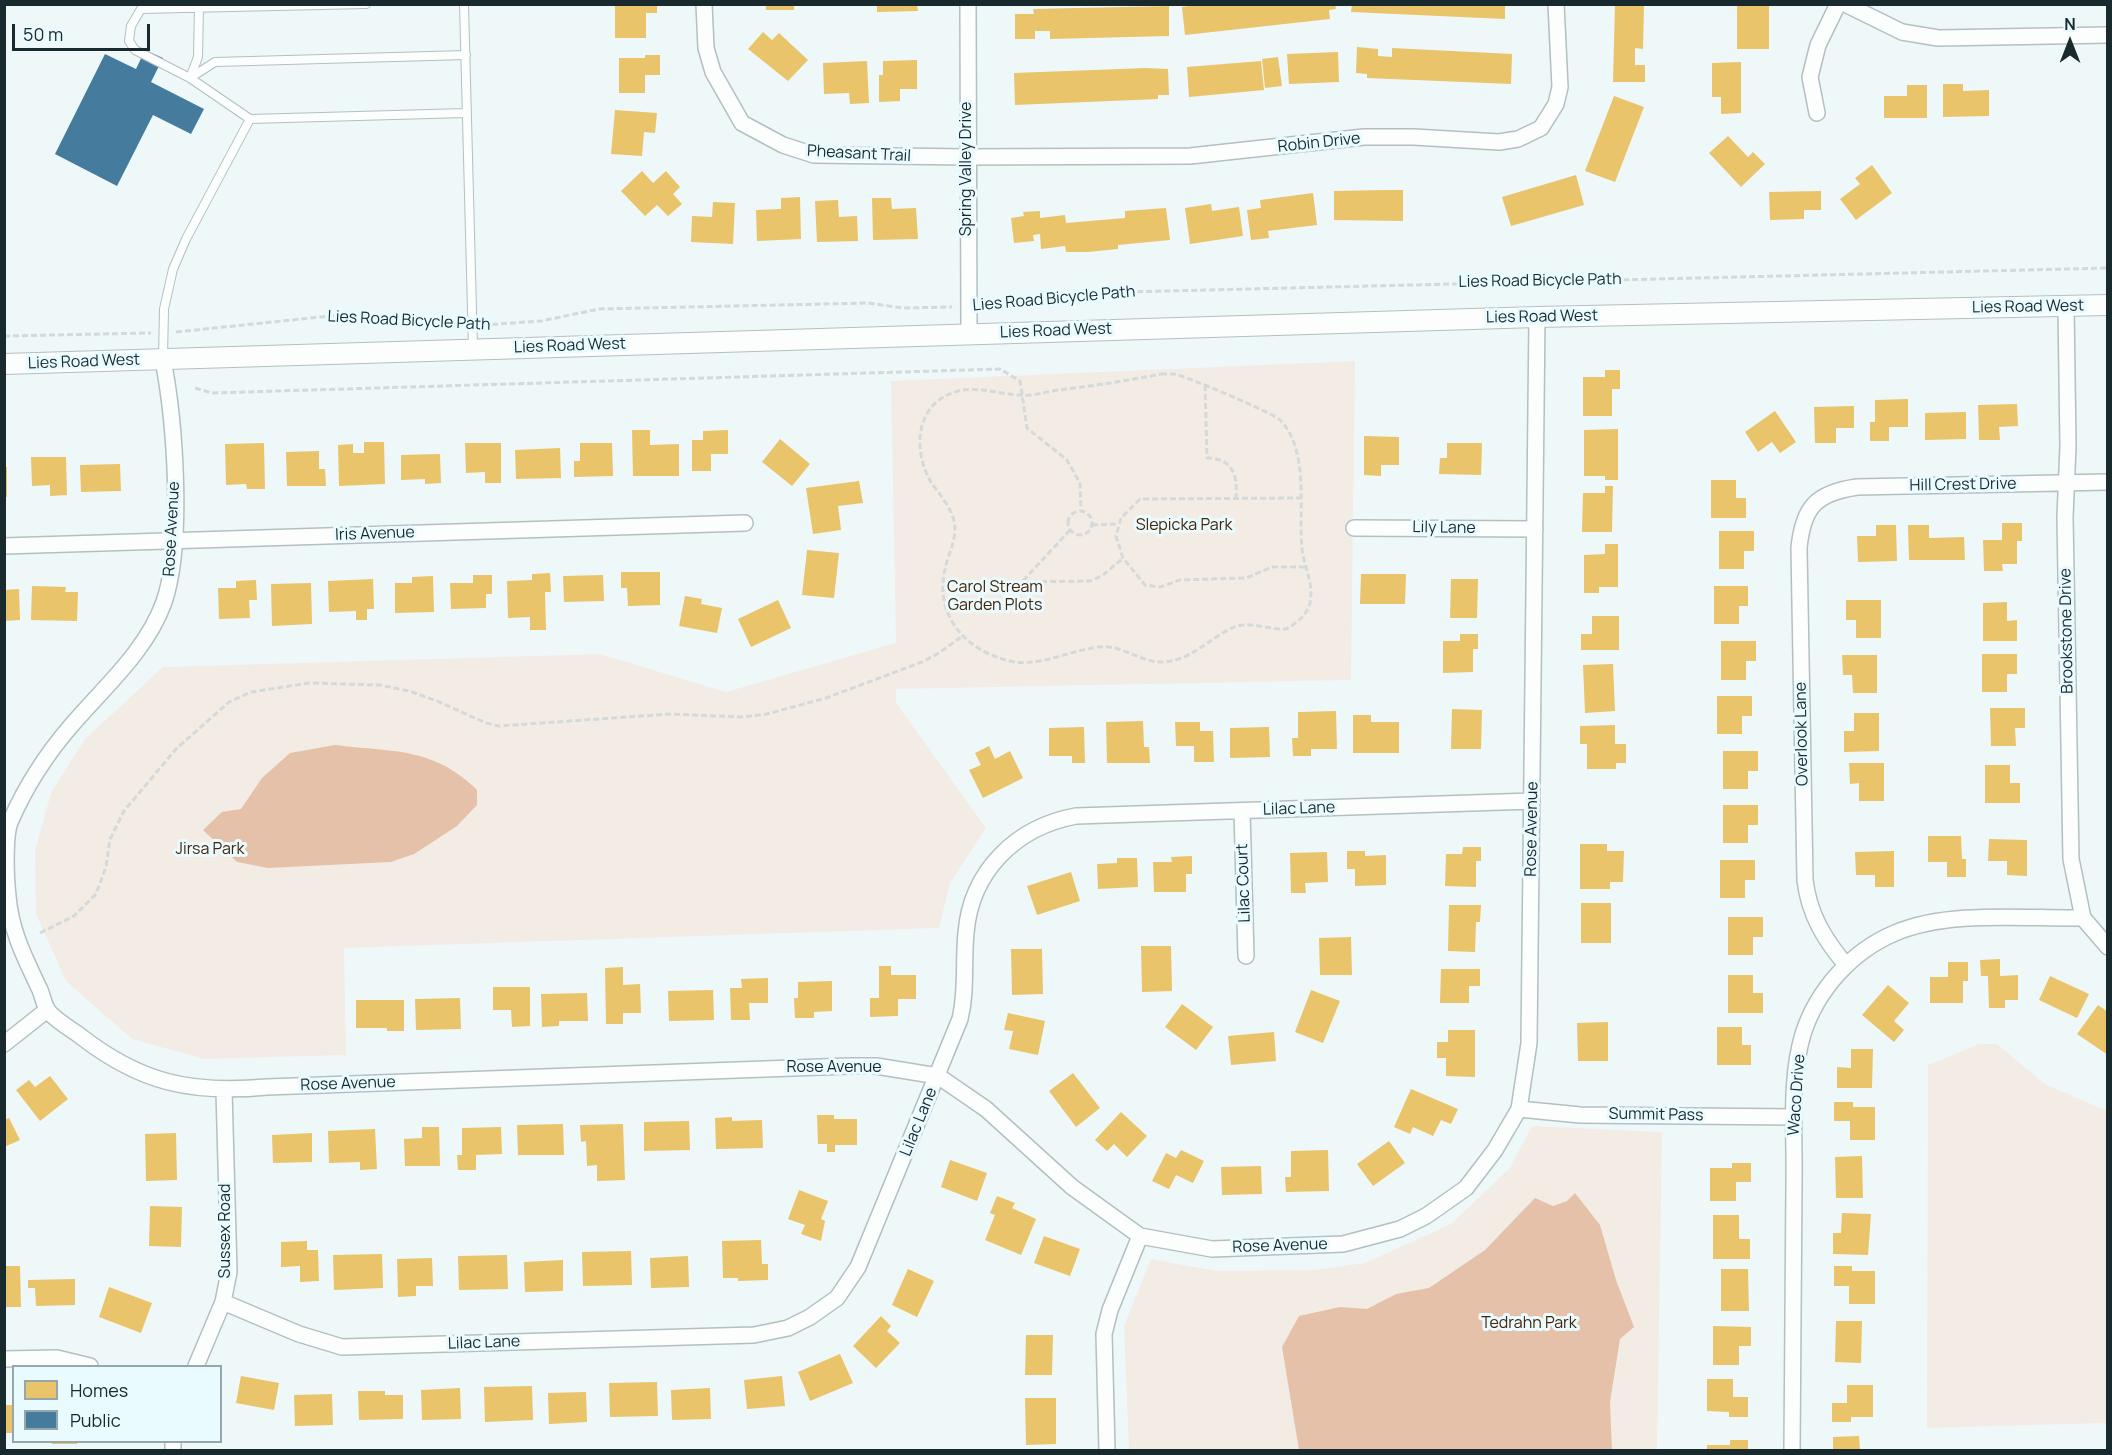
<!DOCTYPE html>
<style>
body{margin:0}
#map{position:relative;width:2112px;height:1455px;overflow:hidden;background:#eef8f9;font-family:Manrope,sans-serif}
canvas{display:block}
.frame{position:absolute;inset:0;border:6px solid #192a2e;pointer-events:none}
.legend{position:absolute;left:12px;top:1365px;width:210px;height:78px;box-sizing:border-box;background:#e9fbfe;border:2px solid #96a7ab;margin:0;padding:8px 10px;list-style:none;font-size:18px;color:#192a2e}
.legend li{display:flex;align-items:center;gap:12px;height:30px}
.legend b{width:30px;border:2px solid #96a7ab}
.north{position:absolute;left:2040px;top:12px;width:60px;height:60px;-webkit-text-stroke:4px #e9fbfe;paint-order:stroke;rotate:0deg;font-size:16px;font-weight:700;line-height:24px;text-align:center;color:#192a2e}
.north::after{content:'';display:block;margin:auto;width:21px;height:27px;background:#192a2e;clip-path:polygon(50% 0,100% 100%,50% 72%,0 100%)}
.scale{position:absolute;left:12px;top:24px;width:138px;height:27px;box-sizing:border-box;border:3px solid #192a2e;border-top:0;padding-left:8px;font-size:18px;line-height:21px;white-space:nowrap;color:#192a2e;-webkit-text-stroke:4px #e9fbfe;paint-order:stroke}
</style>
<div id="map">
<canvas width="2112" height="1455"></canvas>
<div class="frame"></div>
<ul class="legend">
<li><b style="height:16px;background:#e9c46a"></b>Homes</li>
<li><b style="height:16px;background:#457b9d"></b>Public</li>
</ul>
<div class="north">N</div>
<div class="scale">50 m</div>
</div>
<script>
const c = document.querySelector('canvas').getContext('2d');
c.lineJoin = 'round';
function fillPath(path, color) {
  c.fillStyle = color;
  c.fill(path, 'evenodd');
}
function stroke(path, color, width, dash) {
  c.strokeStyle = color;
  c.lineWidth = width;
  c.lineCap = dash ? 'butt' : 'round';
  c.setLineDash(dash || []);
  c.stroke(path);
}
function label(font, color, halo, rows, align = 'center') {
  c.font = font + ' Manrope,sans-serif';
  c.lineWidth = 6;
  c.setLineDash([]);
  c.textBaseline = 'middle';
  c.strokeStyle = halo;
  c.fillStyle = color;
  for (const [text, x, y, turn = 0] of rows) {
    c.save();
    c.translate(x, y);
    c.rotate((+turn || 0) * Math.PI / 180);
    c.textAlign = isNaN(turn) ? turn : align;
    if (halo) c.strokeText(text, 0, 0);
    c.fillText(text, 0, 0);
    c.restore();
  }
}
fillPath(new Path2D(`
 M1355 361 1351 680 896 689V703L986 828 950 883 939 928 344 948 346 1055 204 1059 132 1039 66 981 36 914 35 851 51 793 85 739 163 667 600 654 726 692 896 643 891 381Z
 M1979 1044H1997L2045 1084 2107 1111V1423L1927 1428 1928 1064C1939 1063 1966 1048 1979 1044Z
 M1532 1126 1662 1132 1657 1450H1129L1124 1326 1151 1259 1216 1271 1314 1270 1365 1263 1451 1224 1510 1168Z`), '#f3ece5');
fillPath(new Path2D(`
 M335 745C392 752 434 747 477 790V805L457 826 414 854 391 862 268 868 237 862 203 830 222 812 241 809 262 778 290 753Z
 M1575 1193 1600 1225 1616 1280 1634 1327 1620 1339 1610 1402 1612 1450H1299L1282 1347 1299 1316 1340 1307 1367 1309 1396 1294 1429 1288 1485 1250 1535 1198 1553 1206 1567 1201Z`), '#e5c1a9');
fillPath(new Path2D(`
 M615 4H657V13H646V38H615Z
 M766 4H794V10H766Z
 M877 4H917L918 11 877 12Z
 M1204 4H1335L1336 9 1329 10 1330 19 1185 35 1182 7Z
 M1352 4H1505V19L1351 12Z
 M1615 4H1644L1643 49 1635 48V65H1645V82H1613Z
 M1737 4H1769V49H1737Z
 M1169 6V36L1050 39V31H1035V39H1015V14H1034L1033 9Z
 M763 32 772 40 779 33 808 60 788 81 748 49Z
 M1357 47 1378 49V56L1392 57V48L1512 54 1511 84 1367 78V74L1356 73Z
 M1338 52 1339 82 1289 84 1287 54Z
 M645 55H660V75H645V93H619V58H645Z
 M1278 57 1282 86 1265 88 1262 59Z
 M917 60V89H900V101L879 102V75H883V61Z
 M867 61 869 103 850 104 849 93 824 94 823 63Z
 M1261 61 1264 90 1189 97 1187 67Z
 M1741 62V113L1721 114V97H1712V63Z
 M1146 68 1168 69 1169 95H1158V99L1015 105 1014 73Z
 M1943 84H1963V91L1989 90V116L1943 117Z
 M1907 85H1927V118H1884V96H1907Z
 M1614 96 1644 107 1615 182 1585 171Z
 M615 110 657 113 655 133 644 132 642 156 611 154Z
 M1728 136 1748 157 1753 152 1765 164 1741 187 1709 153Z
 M1872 165 1892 193 1856 220 1840 199 1860 184 1855 178Z
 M642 171 653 183 666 171 680 187 673 194 682 204 668 216 657 205 645 216 621 191Z
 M1576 175 1584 205 1511 226 1502 197Z
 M1386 190H1403V221L1334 220V191Z
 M1821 191V210H1804V219L1770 220 1769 192Z
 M1313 193 1317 225 1268 231 1269 238 1251 240 1247 210 1261 208 1260 200Z
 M800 197 801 239 757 241 756 210 781 209V198Z
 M872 198H891L892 209 916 208 918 239 873 240Z
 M838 200 839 217 857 216 858 241 817 242 815 201Z
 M713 202 735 203 733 244 691 242 692 216 712 217Z
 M1211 204 1212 211 1239 207 1243 236 1190 244 1185 208Z
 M1166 208 1170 240 1118 245V249L1088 252H1066L1065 246 1041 249 1040 234 1033 235 1034 241 1014 243 1011 218 1024 216 1023 212 1040 211V218L1065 215 1066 223 1125 218V211Z
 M1605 370H1620V389H1612V416H1583V377H1605Z
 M1908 399V427H1889V441H1870V422H1875V400Z
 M2017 404 2018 426 1999 427 2000 440H1979L1978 405Z
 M1854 406V428H1836V443H1815L1814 407Z
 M1775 411 1796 442 1780 453 1772 442 1758 452 1745 432Z
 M1966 412V439L1925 440V413Z
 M1618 429V480H1605V476H1584V430Z
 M632 430H650V445L679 444V476H633Z
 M728 430V454H711V471H692V440H703V431Z
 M1364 436 1399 437V465H1381V476L1364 475Z
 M780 439 810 464 792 486 762 462Z
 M364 442H384L385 484 339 486 338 445 353 444V453H364Z
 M264 443 265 489H247L246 484 226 485 225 444Z
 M465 443H501V483H485V472L466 473Z
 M580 443H612L613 476 574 477V461H580Z
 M1447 443H1482L1481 475 1439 474 1440 458H1447Z
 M560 448 561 478 516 479 515 450Z
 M319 451V469H325L326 486H287L286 452Z
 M440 454 441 483 425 484V479L401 480V455Z
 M31 457H66L67 495 50 496V485L32 486Z
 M120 464 121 491 81 492 80 465Z
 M4 467H7V497H4Z
 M1711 480H1736V498H1746V518H1711Z
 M859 481 863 503 838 506 841 530 813 534 806 488Z
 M1605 486H1613L1612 532H1582L1583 493H1605Z
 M2002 523H2022V541H2017V564H2002L2003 571H1984L1983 540H2002Z
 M1876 525H1896L1897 561 1858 562 1857 536H1876Z
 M1908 525H1929V538L1964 537 1965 560H1909Z
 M1719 531H1754V551H1744V569H1719Z
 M1605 544H1618V587H1599V593H1584V555L1605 554Z
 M807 550 839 553 834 598 802 595Z
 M621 572H660V605L628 606 627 588H621Z
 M550 573 551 592H545L546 630H530V617L508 618 507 581 532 580V574Z
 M1361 574H1406L1405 604H1360Z
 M473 575H492V594H486V608L451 609 450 583H473Z
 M603 575 604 601 564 602 563 576Z
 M433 576 434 612 395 613V583H412V577Z
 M373 579 374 609H367V620H356V611L329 612 328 581Z
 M1451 579H1478L1477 618H1450Z
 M256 580 257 600H249L250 618 219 619 218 588H236V581Z
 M311 583 312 624 272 626 271 584Z
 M32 586 66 587 65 592H78L77 621 31 620Z
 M1714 586H1748V606H1739V624H1714Z
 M19 589 20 620 4 621V590Z
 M685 596 702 599 701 604 722 608 717 633 679 626Z
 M778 600 791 628 751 647 738 619Z
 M1846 600H1881V638H1856V620H1846Z
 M2007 602V621L2017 620V641H1983V603Z
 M1592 616H1619V650H1581V634H1592Z
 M1460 634H1478V649H1473V672L1443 673V641H1460Z
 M1721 641H1756V661H1746V680H1721Z
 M1982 654H2017V674H2007V692H1982Z
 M1842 655H1877V693H1853L1852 675H1843Z
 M1613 664 1615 711 1585 713 1583 665Z
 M1717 696H1752V716H1742V734H1717Z
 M1990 708H2025V728H2015L2016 746H1991Z
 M1452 709 1482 710 1481 749H1451Z
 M1336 711 1337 749H1311V756H1293L1292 738H1298V712Z
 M1854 713H1879V751L1844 752V731H1854Z
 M1353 715H1371V722H1399V753H1353Z
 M1143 721 1144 747H1149L1150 763H1107L1106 722Z
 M1175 722H1200V731H1213L1214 762H1194V746H1176Z
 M1615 725V744H1626V763H1616V769H1587V744H1580V726Z
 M1084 727 1085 763H1072V756H1049V728Z
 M1269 727 1270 757 1230 758V728Z
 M989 746 995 759 1010 751 1023 778 983 798 969 770 981 765 975 753Z
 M1723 751H1758V771H1748V789H1723Z
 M1849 763H1884V801H1859V783L1850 784Z
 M1985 765H2010V783H2020V803H1985Z
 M1723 805H1758V825H1748V843H1723Z
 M1928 836H1961L1962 859H1966V877H1947V862H1928Z
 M1989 839 2027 840V876L2007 875V861H1988Z
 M1580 844H1607V851H1624L1623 882H1610V889H1580Z
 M1463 847H1481V861H1476V887L1445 886 1446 854H1462Z
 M1347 851H1365V856L1386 855V885L1355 886V869H1347Z
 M1894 851V887H1875V875H1856L1855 852Z
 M1327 852 1328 882 1305 883 1306 893H1291L1290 853Z
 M1192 856V874H1186V892H1154L1153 862H1172L1171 857Z
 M1117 858H1137L1138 887 1098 889 1097 864 1117 863Z
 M1720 860H1755V880H1745V898H1720Z
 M1071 872 1080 901 1037 915 1027 886Z
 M1581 903H1611V943H1581Z
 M1449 905H1481L1480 922H1476L1475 952 1448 951Z
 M1728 917H1763V937H1753V955H1728Z
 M1351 937 1352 975H1320L1319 938Z
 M1141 946H1171L1172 991 1142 992Z
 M1011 949H1042L1043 994 1012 995Z
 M2000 959V976L2018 975V1000H2005V1008H1989L1988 976H1981L1980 960Z
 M1948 962H1968V981H1963V1003H1930V977H1948Z
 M879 966H891V975H916V999H898V1016L870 1017V998H879Z
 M623 967V985L640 984 641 1013H623V1024H606L605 968Z
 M1441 969H1480V986H1469V1003H1440Z
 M1728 975H1753V993H1763V1013H1728Z
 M2050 976 2089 994 2077 1018 2039 1000Z
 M768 978V1003H749L750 1020H731L730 988H742L741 979Z
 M832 981V1011L814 1012V1018H795L794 998H798V982Z
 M1888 985 1909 1003 1894 1021 1904 1030 1894 1042 1862 1015Z
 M493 987H530V1026L512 1027 511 1010H493Z
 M713 990 714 1020 669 1021 668 991Z
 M1311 990 1340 1001 1323 1043 1295 1032Z
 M587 993 588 1021H559V1026L542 1027 541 994Z
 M460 998 461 1029 416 1030 415 999Z
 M356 1000H404V1031H387V1028H356Z
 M1182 1004 1213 1027 1196 1050 1165 1027Z
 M2098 1005 2108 1012V1055L2077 1034Z
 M1008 1013 1045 1021 1038 1055 1009 1049 1013 1031 1004 1030Z
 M1608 1022V1061H1578L1577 1023Z
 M1717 1027H1742V1045H1751V1065H1717Z
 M1448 1030H1475V1077L1446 1076V1058H1437V1042H1448Z
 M1274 1032 1276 1061 1231 1065 1228 1036Z
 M1851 1049H1873L1872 1088H1837V1067L1851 1068Z
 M1073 1073 1100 1108 1076 1127 1049 1091Z
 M50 1076 68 1099 40 1121 16 1090 29 1080 35 1087Z
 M1411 1089 1458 1109 1451 1124 1441 1120 1433 1136 1413 1127 1410 1134 1394 1127Z
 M1834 1102H1853V1107H1875V1140H1850V1121H1834Z
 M1121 1112 1147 1136 1127 1157 1114 1144 1107 1151 1095 1140Z
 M817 1115H834V1119H857V1145H835V1152H827V1144H818Z
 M732 1117V1121L762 1120 763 1148 716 1149 715 1118Z
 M9 1118 20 1140 4 1147V1120Z
 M689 1121 690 1150 644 1151V1122Z
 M563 1124 564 1155H518L517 1125Z
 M623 1124 625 1180 597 1181V1165L587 1166 586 1141 581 1142 580 1125Z
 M422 1127H439L440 1166H405L404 1139 422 1138Z
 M501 1127 502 1154 476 1155V1170H458L457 1155H462V1128Z
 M375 1129 377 1169 360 1170V1162L329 1163 328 1131Z
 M176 1133 177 1180 146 1181 145 1134Z
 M312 1133V1162L273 1163 272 1135Z
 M1389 1141 1405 1163 1373 1186 1357 1164Z
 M1181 1150 1204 1161 1193 1183 1176 1175 1169 1189 1152 1181 1166 1153 1176 1158Z
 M1328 1150 1329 1191 1286 1192 1285 1177H1291V1151Z
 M1862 1156 1863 1198H1836L1835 1157Z
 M950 1160 987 1173 977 1201 941 1187Z
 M1732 1163H1751V1182H1736V1201H1710V1168H1732Z
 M1261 1166 1262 1194 1222 1195 1221 1167Z
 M799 1190 828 1201 821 1219 825 1221 821 1241 801 1234 805 1225 788 1219Z
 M997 1196 1015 1203 1012 1208 1036 1219 1021 1255 985 1240 995 1215 990 1213Z
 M150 1206 182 1207 181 1247 149 1246Z
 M1842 1213 1871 1214 1868 1255 1833 1254V1233H1841Z
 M1713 1215H1739V1239H1750V1259H1713Z
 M1044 1236 1080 1249 1070 1276 1034 1263Z
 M761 1240 762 1264H768V1280L738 1281V1278H723L722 1241Z
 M307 1241V1250H318L319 1281 300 1282V1266L281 1267V1242Z
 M631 1251 632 1285 583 1286 582 1252Z
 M382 1254 383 1288 334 1290 333 1255Z
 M507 1255 508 1289 459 1290 458 1256Z
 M688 1256 689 1287 651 1288 650 1258Z
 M432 1258 433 1286H416V1296L398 1297 397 1259Z
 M563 1260V1291L525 1292 524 1262Z
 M5 1266H20L21 1307H5Z
 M1834 1266H1852V1271H1875V1304H1849V1286H1834Z
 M908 1269 934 1281 917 1317 892 1305Z
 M1721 1269H1748L1749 1311H1721Z
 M75 1279V1305L36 1306 35 1288H28V1280Z
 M109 1287 152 1303 141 1333 99 1317Z
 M881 1316 891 1326 887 1331 900 1343 876 1368 853 1346Z
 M1836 1321H1862L1861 1363 1835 1362Z
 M1713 1326 1751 1327V1346H1739V1365H1713Z
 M1026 1335H1053L1052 1375H1025Z
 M840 1354 853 1383 810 1401 798 1372Z
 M241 1376 279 1383 274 1410 236 1403Z
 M782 1376 785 1406 747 1409 744 1380Z
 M1707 1379H1733V1397H1748V1417H1729V1412L1707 1411Z
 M657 1382 658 1416 610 1417 609 1383Z
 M1847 1385H1873V1417H1851V1422H1832V1403H1847Z
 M532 1386 533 1420 485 1422 484 1387Z
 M460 1388 461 1419 422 1420 421 1390Z
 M710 1388 711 1419 672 1420 671 1390Z
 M358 1391H385V1395H403V1419L359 1420Z
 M586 1392 587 1422 549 1424 548 1393Z
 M332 1394 333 1425 295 1426 294 1395Z
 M1025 1398H1056V1444L1026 1445Z
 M4 1405H14V1433H4Z
 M1859 1436 1860 1450H1833V1437Z
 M1730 1440H1748V1450H1707V1445H1730Z
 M52 1442H77V1444H52Z`), '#e9c46a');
fillPath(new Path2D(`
 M145 50 163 58 151 82 204 109 191 134 153 115 117 186 55 154 105 54 136 69Z`), '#457b9d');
const service = new Path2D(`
 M366 4 141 9 131 26 129 41 135 50 190 78 250 119 466 113
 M464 4 473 348
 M190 78 215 62 466 55
 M190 78 198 57 199 6
 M163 358 164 309 173 269 186 239 250 119`);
const minor = new Path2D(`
 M704 4 706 48 713 72 742 123 783 145 814 155 967 157 1190 156 1364 137H1414L1499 142 1518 139 1541 128 1556 104 1560 87 1556 4
 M968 4 969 334
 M1845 4 1902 32 1938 38 2108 35
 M1817 113 1810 77 1818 45 1838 4
 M2066 306 2068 446 2065 517 2071 859 2083 918 2108 947
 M163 360C175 422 184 543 164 602 146 652 103 688 70 727 46 755 26 786 11 820 4 834 6 879 8 896 11 932 25 958 40 990 43 997 44 1006 49 1012 57 1021 69 1028 79 1035 140 1083 191 1094 267 1087L848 1066H876L938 1076 986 1109 1072 1187 1140 1236 1212 1249 1343 1244 1400 1229 1426 1216 1466 1188 1495 1150 1519 1109 1529 1043 1537 317
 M1354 528 1535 529
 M4 546 745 523
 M1242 811 1246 956
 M1846 965C1824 939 1809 914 1805 880L1799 548C1803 507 1816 493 1857 487L2108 482
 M4 1044 47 1010
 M1519 1109 1580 1115 1794 1117
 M223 1302 299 1334 342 1347 754 1335 788 1328 810 1317 837 1298 858 1267 960 1019C967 990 963 963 966 933 971 871 1016 827 1076 816L1532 801
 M4 1359 57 1358 90 1366
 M196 1366 223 1302 229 1272 224 1091
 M173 1450V1442
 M1107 1450 1104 1334 1110 1310 1140 1236
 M1792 1450C1793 1361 1793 1272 1794 1183 1795 1134 1789 1081 1803 1034 1817 990 1852 951 1895 933 1949 910 2025 919 2083 918`);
const tertiary = new Path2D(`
 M4 364 1537 317 2108 305`);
stroke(service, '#b3bfc1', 10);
stroke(minor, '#b3bfc1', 18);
stroke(tertiary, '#b3bfc1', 22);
stroke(new Path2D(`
 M985 305 1084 293 2108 268
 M483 325 541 321 599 309 868 303 903 308 952 307
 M176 332 330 316 381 317 462 325
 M4 336 151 333
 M1161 374C1165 374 1170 374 1174 374 1186 376 1273 413 1280 420 1310 450 1298 511 1302 549 1304 568 1314 582 1310 603 1306 616 1297 623 1286 629 1268 630 1249 620 1232 628 1209 639 1191 660 1164 662 1140 663 1122 644 1099 647 1070 650 1038 668 1010 661 966 651 934 616 945 569 948 554 958 537 954 521 951 507 939 494 931 482 916 457 914 419 939 400 965 381 990 393 1018 395 1032 397 1044 392 1058 390 1092 386 1126 381 1161 374Z
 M1205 385 1207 458C1232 458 1238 475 1236 497
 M195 388 212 393 1000 369 1020 381 1027 428 1067 460 1080 483 1081 512
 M1302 498 1140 499 1121 518 1116 536 1123 558 1145 585 1160 587 1180 580 1246 578 1272 567H1307
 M1068 523a12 12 0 1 1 24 0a12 12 0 1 1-24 0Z
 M1092 525 1119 524
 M1070 530 1022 582 1090 581 1102 576 1123 558
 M40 933 74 916 96 894 106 867 110 839 124 811 176 749 229 702 251 692 309 683 379 685 409 691 437 701 486 723 499 726 670 714 741 717 767 714 826 698 922 662 939 653 961 637`), '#d4d9d9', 3, [6, 3]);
stroke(service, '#fcfefe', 8);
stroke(minor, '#fcfefe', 15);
stroke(tertiary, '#fcfefe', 20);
label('16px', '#192a2e', '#e9fbfe', [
 ["Robin Drive",1319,143,-6],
 ["Pheasant Trail",859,154,3],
 ["Spring Valley Drive",967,169,-90],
 ["Lies Road Bicycle Path",1540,281,-1],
 ["Lies Road Bicycle Path",1054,299,-5],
 ["Lies Road West",2028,307,-1],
 ["Lies Road West",1542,317,-1],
 ["Lies Road Bicycle Path",409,321,3],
 ["Lies Road West",1056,331,-2],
 ["Lies Road West",570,346,-2],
 ["Lies Road West",84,362,-2],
 ["Hill Crest Drive",1963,485,-1],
 ["Lily Lane",1444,528,1],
 ["Rose Avenue",172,529,-87],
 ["Iris Avenue",375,534,-2],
 ["Brookstone Drive",2067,631,-91],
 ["Overlook Lane",1802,734,-91],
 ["Lilac Lane",1299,809,-2],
 ["Rose Avenue",1532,829,-89],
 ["Lilac Court",1244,883,-92],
 ["Rose Avenue",834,1068],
 ["Rose Avenue",348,1084,-2],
 ["Waco Drive",1797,1095,-86],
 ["Summit Pass",1656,1115,1],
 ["Lilac Lane",919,1122,-68],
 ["Sussex Road",226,1231,-90],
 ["Rose Avenue",1280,1246,-2],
 ["Lilac Lane",484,1343,-2]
]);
label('16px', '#472308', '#e9fbfe', [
 ["Slepicka Park",1184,526],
 ["Carol Stream",995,588],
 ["Garden Plots",995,606],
 ["Jirsa Park",210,850],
 ["Tedrahn Park",1529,1324]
]);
</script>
